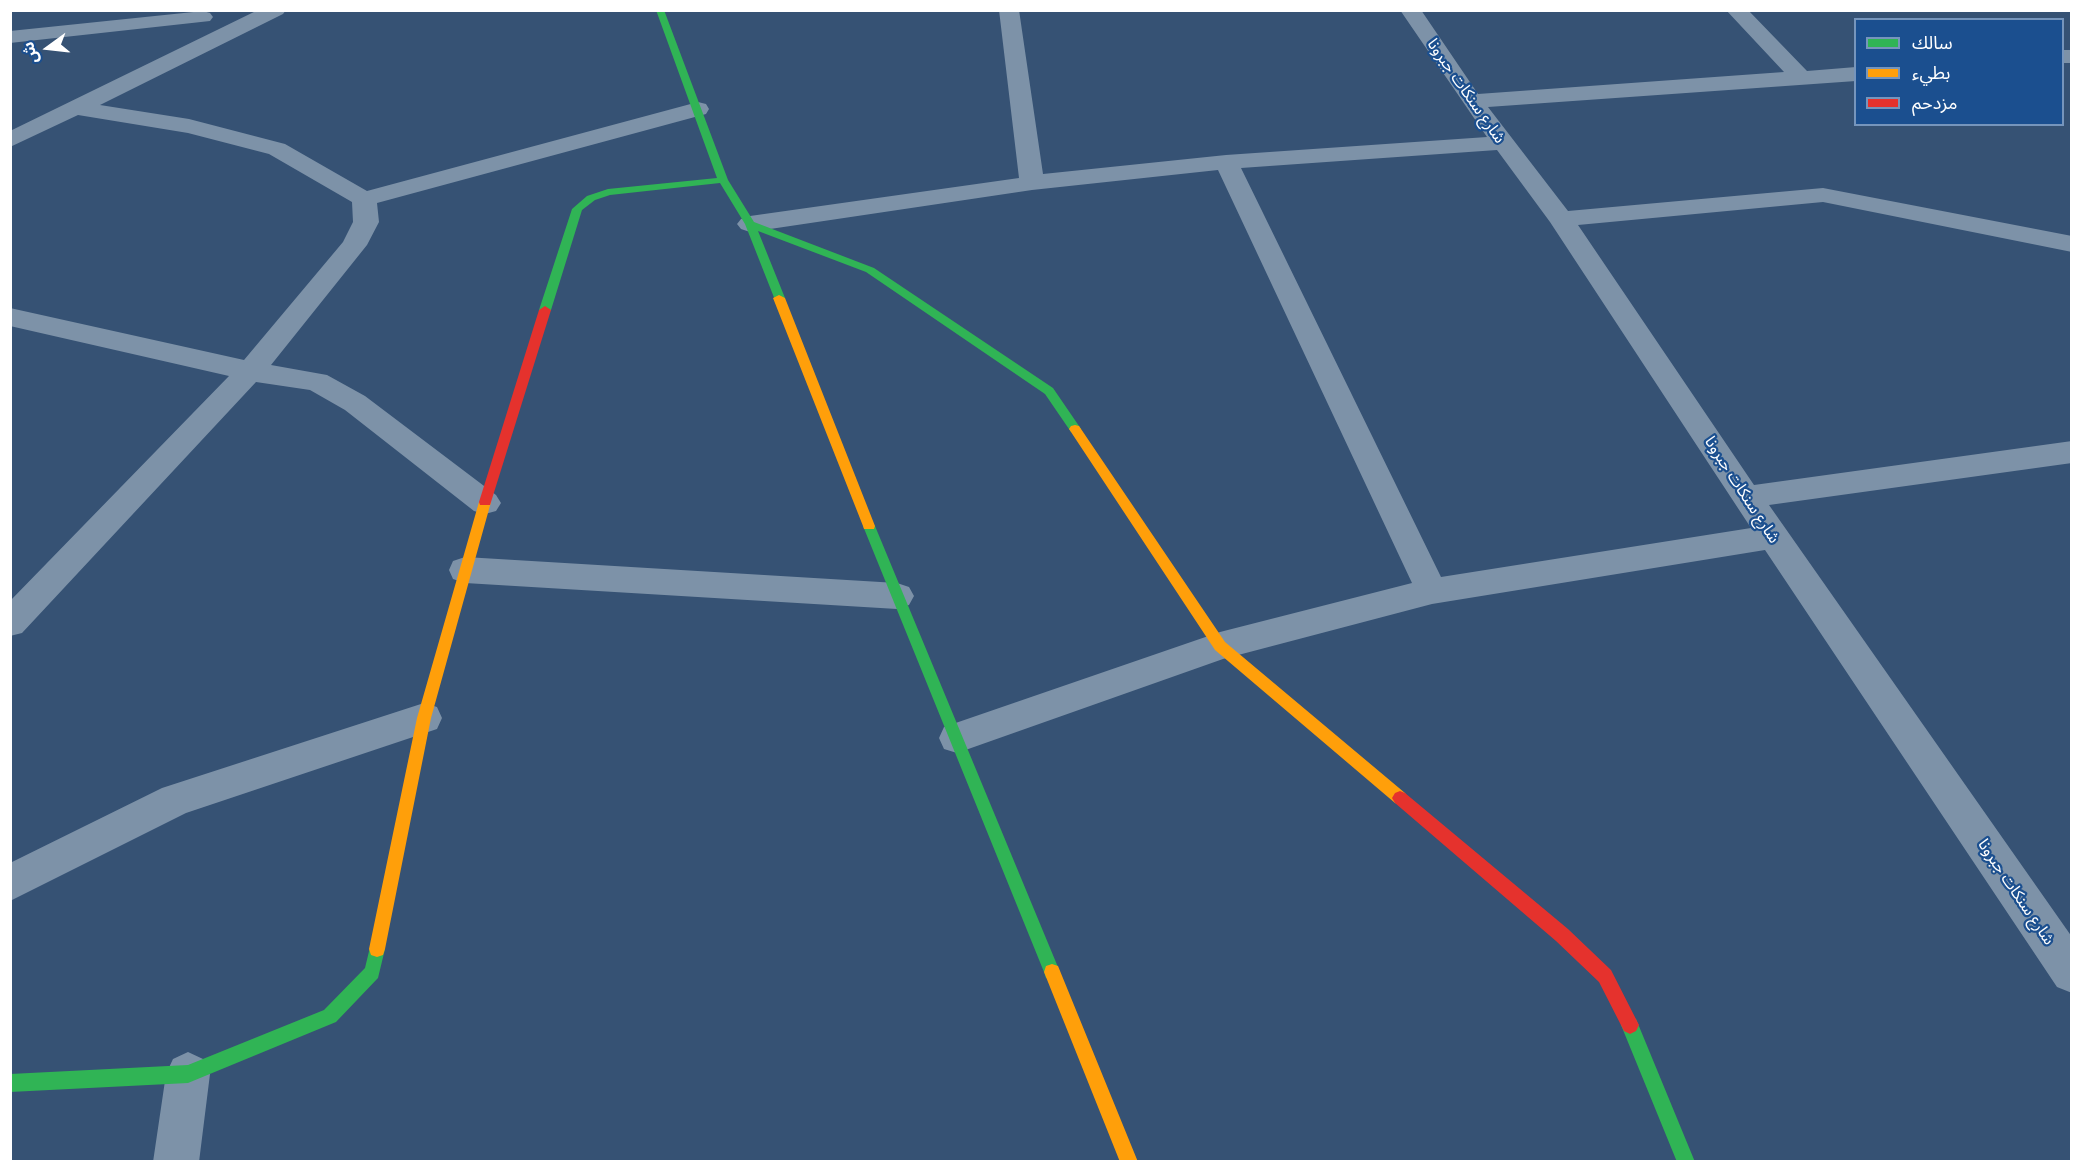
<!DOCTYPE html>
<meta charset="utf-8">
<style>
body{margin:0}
#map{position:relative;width:2082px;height:1172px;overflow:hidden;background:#365274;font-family:Raleway,"Noto Sans Arabic",sans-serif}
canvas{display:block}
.frame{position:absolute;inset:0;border:12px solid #fff;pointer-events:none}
.legend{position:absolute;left:1854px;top:18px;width:210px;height:108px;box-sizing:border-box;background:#1b4f8f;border:2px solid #7695bc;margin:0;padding:8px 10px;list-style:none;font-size:18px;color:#fff}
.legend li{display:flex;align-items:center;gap:12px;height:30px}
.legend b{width:30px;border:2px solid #7695bc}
.north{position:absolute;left:18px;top:18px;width:60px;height:60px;-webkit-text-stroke:4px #1b4f8f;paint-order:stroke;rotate:255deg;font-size:16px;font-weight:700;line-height:24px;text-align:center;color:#fff}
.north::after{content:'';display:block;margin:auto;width:21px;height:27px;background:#fff;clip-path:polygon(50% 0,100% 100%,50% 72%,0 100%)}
</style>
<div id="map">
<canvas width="2082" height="1172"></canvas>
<div class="frame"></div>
<ul class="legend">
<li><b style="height:8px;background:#30b455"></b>سالك</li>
<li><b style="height:8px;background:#ff9f0a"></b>بطيء</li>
<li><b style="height:8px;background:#e5322d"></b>مزدحم</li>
</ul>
<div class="north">ش</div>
</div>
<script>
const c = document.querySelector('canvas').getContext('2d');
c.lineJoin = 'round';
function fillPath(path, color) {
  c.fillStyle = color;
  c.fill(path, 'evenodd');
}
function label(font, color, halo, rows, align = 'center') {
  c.font = font + ' Raleway,"Noto Sans Arabic",sans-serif';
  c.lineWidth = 4.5;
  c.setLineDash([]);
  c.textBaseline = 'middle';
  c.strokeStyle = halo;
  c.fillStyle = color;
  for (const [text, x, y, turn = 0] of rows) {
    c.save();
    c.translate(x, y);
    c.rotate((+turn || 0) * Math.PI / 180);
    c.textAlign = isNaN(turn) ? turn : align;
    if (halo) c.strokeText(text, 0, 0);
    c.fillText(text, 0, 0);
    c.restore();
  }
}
fillPath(new Path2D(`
 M258 10H286L283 14 100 105 189 119 285 144 367 191 698 102 706 104 709 109 706 114 377 203 379 222 367 245 271 365 327 375 365 396 496 495 501 503 496 511 485 514 474 511 345 410 310 390 256 382 22 633 10 636V601L229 376 10 326V308L244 360 343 242 353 222 352 202 269 154 188 133 78 115 10 147V131Z
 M999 10H1019L1043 174 1226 155 1487 137 1400 10H1421L1478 94 1784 72 1726 10H1748L1807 71 1856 67V81L1488 107 1568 211 1823 188 2072 236V252L1823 202 1578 225 1754 485 2072 441V463L1769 505 2072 937V993L2057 987 1765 550 1432 604 1223 659 957 753 944 749 939 738 944 727 1220 632 1412 583 1218 170 1032 190 750 232 741 229 737 224 741 219 750 216 1019 178ZM1497 150 1550 222 1751 528 1441 577 1241 168Z
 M203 11 210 13 213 17 210 21 10 43V31Z
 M2062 50H2072V63H2062Z
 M465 557 897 583 909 587 914 596 909 605 897 609 465 583 453 579 449 570 453 561Z
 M424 703 437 707 442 718 437 729 186 813 10 901V863L162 788Z
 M188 1052 203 1059 210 1074 199 1162H153L166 1074 173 1059Z`), '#7d92a8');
fillPath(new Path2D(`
 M656 10H664L728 180 754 222 874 268 1053 388 1079 426 1081 429 1079 432H1071L1045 394 866 272 758 231 785 298 779 301 775 300 745 224 720 183 610 195 595 200 582 210 551 310 549 313H541L539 310 572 209 587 196 608 189 717 178Z
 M869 521 875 526 1060 972 1058 978 1052 980 1046 978 1044 972 863 526Z
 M377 941 383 943 385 949 378 978 336 1022 188 1083 10 1092V1074L188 1065 324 1010 365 968 371 943Z
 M1630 1016 1636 1019 1695 1162H1677L1621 1025 1624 1019Z`), '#30b455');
fillPath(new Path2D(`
 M779 295 785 298 875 526 874 529H864L863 526 773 298Z
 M1075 425 1079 426 1225 642 1405 793 1408 798 1405 803 1400 805 1395 803 1215 650 1071 432 1069 429 1071 426Z
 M485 497 491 502 431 718 385 949 383 955 377 957 371 955 369 949 417 718 479 502Z
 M1052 964 1058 966 1138 1162H1120L1044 972 1046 966Z`), '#ff9f0a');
fillPath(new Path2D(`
 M545 306 551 310 491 502 490 505H480L479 502 539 310Z
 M1400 791 1405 793 1568 929 1611 970 1639 1025 1636 1031 1630 1034 1624 1031 1599 982 1556 941 1395 803 1392 798 1395 793Z`), '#e5322d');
label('16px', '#fff', '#1b4f8f', [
 ["شارع سنكات جبرونا",1466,91,55],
 ["شارع سنكات جبرونا",1742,490,57],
 ["شارع سنكات جبرونا",2016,892,56]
]);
</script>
